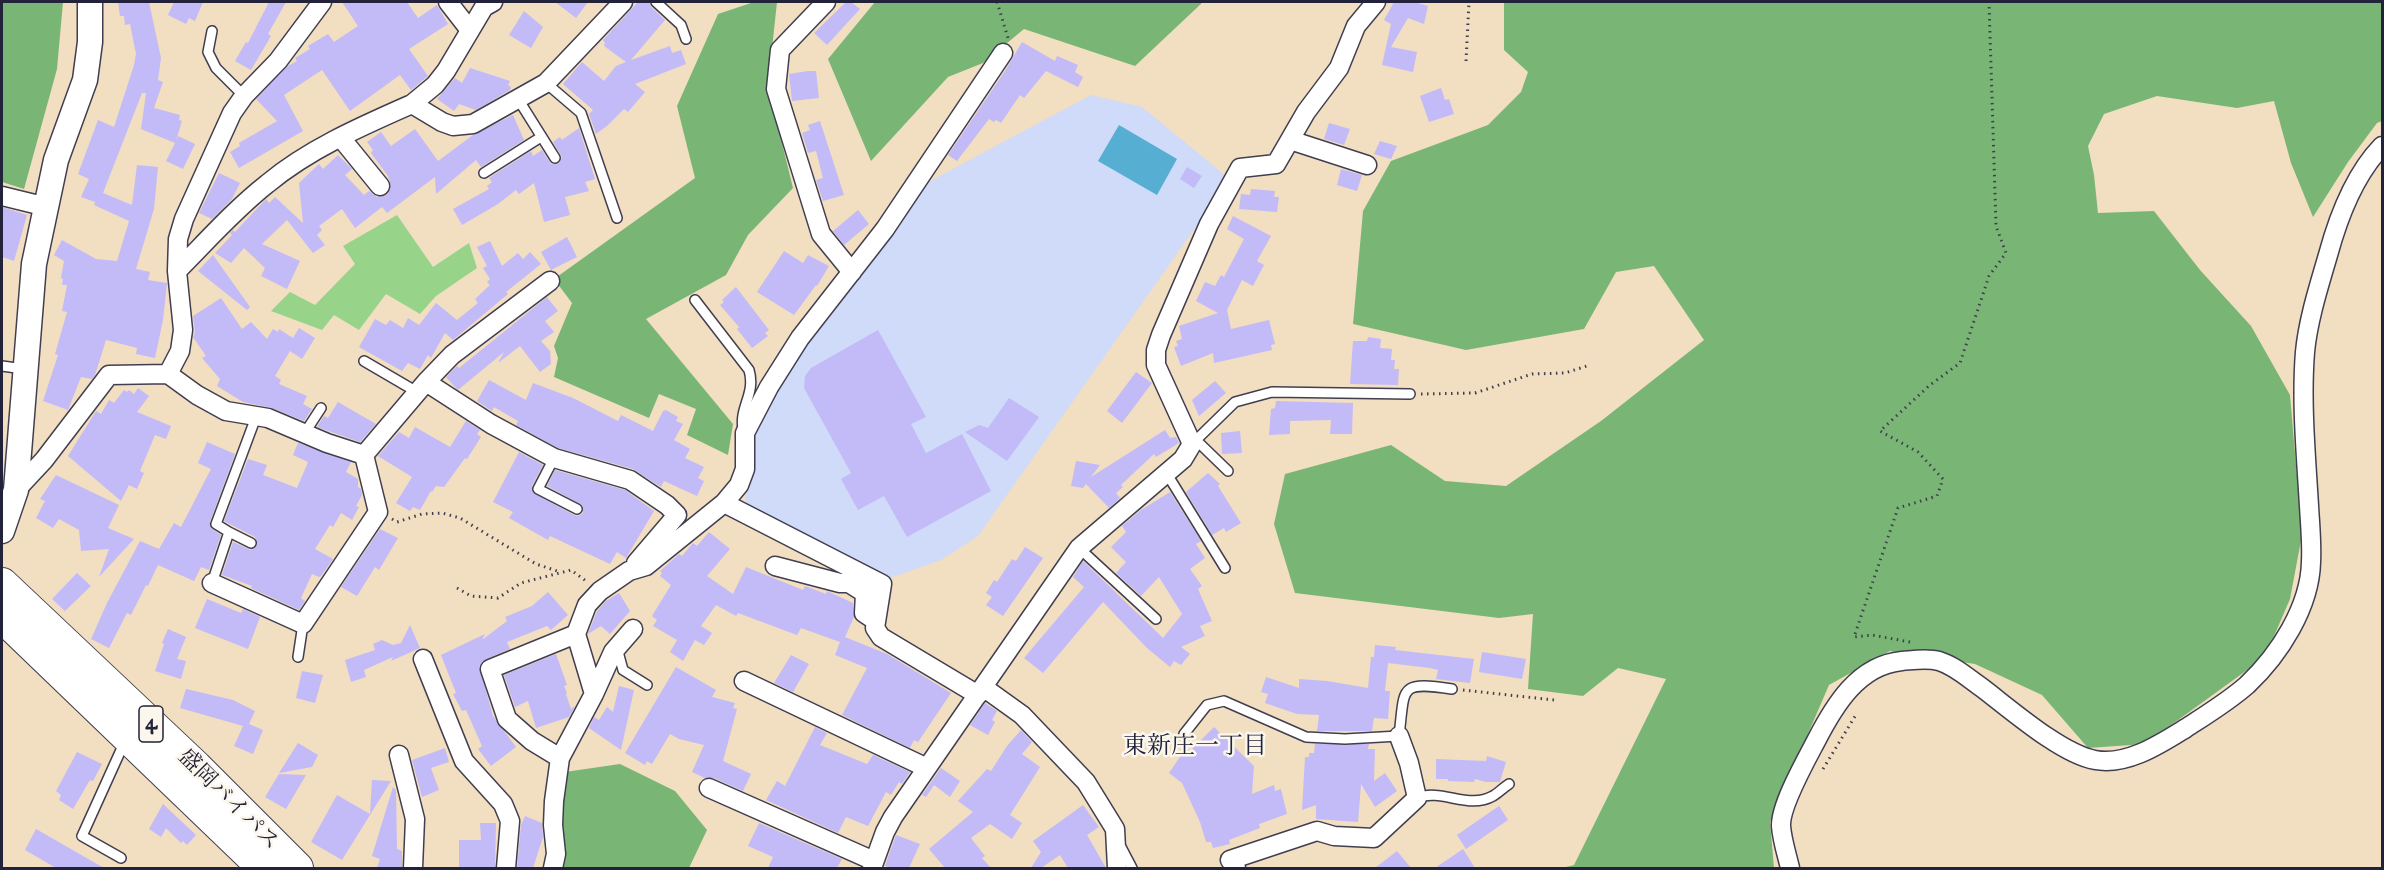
<!DOCTYPE html>
<meta charset="utf-8">
<style>
body{margin:0}
#map{position:relative;width:2384px;height:870px;overflow:hidden;background:#f2dec0;font-family:"IM FELL Great Primer",serif}
canvas{display:block}
.frame{position:absolute;inset:0;border:3px solid #22223b;pointer-events:none}
</style>
<div id="map">
<canvas width="2384" height="870"></canvas>
<div class="frame"></div>
</div>
<script>
const c = document.querySelector('canvas').getContext('2d');
c.lineJoin = 'round';
function fillPath(path, color) {
  c.fillStyle = color;
  c.fill(path, 'evenodd');
}
function stroke(path, color, width, dash) {
  c.strokeStyle = color;
  c.lineWidth = width;
  c.lineCap = dash ? 'butt' : 'round';
  c.setLineDash(dash || []);
  c.stroke(path);
}
function label(font, color, halo, rows, align = 'center') {
  c.font = font + ' "IM FELL Great Primer","Noto Serif JP",serif';
  c.lineWidth = 5;
  c.setLineDash([]);
  c.textBaseline = 'middle';
  c.strokeStyle = halo;
  c.fillStyle = color;
  for (const [text, x, y, turn = 0] of rows) {
    c.save();
    c.translate(x, y);
    c.rotate((+turn || 0) * Math.PI / 180);
    c.textAlign = isNaN(turn) ? turn : align;
    if (halo) c.strokeText(text, 0, 0);
    c.fillText(text, 0, 0);
    c.restore();
  }
}
fillPath(new Path2D(`
 M1091 95 1142 107 1226 176 1200 221 978 536 941 560 887 579 749 509 745 499 753 472 752 440 770 402 806 341 889 239 921 186Z`), '#d0daf9');
fillPath(new Path2D(`
 M397 215 433 267 469 243 477 268 436 296 420 314 386 294 359 330 334 315 322 330 271 311 290 292 315 305 355 264 343 246Z`), '#97d489');
fillPath(new Path2D(`
 M2 2H63L57 69 24 189 2 182Z
 M754 2H777L768 86 793 188 748 235 726 275 646 319 733 424 728 455 687 435 696 409 659 394 649 418 554 377 558 358 554 346 572 303 554 279 695 178 677 106 718 14Z
 M875 2H1203L1135 66 1024 29 983 63 948 77 871 161 828 59Z
 M1504 2H2382V121L2377 123 2348 162 2313 217 2291 163 2274 101 2237 108 2157 96 2104 114 2088 146 2094 175 2098 213 2154 211 2200 270 2251 326 2290 395 2302 535 2290 599 2265 657 2145 744 2088 748 2042 695 1975 664 1890 651 1829 685 1770 822 1774 868H1562L1574 865 1666 679 1618 668 1583 696 1528 689 1533 614 1499 618 1295 593 1274 524 1285 474 1391 445 1445 481 1506 486 1601 421 1704 340 1654 266 1616 272 1584 329 1466 350 1353 324 1363 211 1391 161 1488 125 1521 92 1528 72 1504 50Z
 M620 764 675 791 707 830 689 868H561L560 813 565 772Z`), '#79b675');
fillPath(new Path2D(`
 M1119 125 1177 159 1157 195 1098 161Z`), '#56aed3');
fillPath(new Path2D(`
 M118 2H149L161 58 158 80 163 82 154 108 180 115 179 120 182 121 176 141 178 136 195 144 183 169 166 161 175 143 141 129 146 93H142L103 193 132 205 137 165 158 167 154 209 136 269 150 272 148 280 167 283 163 320 155 358 136 354 137 348 106 340 95 375 92 379 81 377 68 410 43 401 58 355 55 354 67 312 62 311 67 285H62L63 279 61 278 64 261 54 255 62 240 96 259 117 261 129 221 94 205 95 202 81 197 89 179 78 174 98 120 114 127 134 65 136 54 130 24 125 25 124 16H120Z
 M174 2H203L195 21 189 18 186 24 168 15Z
 M269 2H286L268 34 271 36 251 70 235 61 246 42 248 43Z
 M342 2H407L418 18 437 5 448 24 409 49 428 76 411 90 400 75 350 111 322 70 284 95 303 131 239 168 230 152 240 146 239 143 277 121 256 99 288 66 297 61 295 58 310 49 308 46 328 34 334 42 358 26Z
 M555 2H588L576 18Z
 M638 2H649L651 7 665 20 631 60 670 46 672 53 681 50 686 64 635 84 645 92 628 112 624 109 607 126 596 134 589 114 593 110 563 84 582 62 604 81 616 66 626 62 604 46 605 43 603 40Z
 M846 2H851L860 9 827 45 814 33Z
 M1394 2H1414L1428 6 1424 24 1408 18 1391 47 1417 52 1413 72 1382 65 1391 24 1384 20Z
 M524 11 543 27 531 48 509 35Z
 M1022 42 1055 61 1057 56 1078 65 1075 72 1083 77 1078 87 1046 71 1024 98 1020 95 1001 123 996 120 994 122 989 119 957 161 948 155 1005 71Z
 M470 68 510 81 508 85 511 87 510 90 476 110 459 104 454 111 437 99 455 78 462 83Z
 M808 71H816L819 98 792 101 789 74Z
 M1441 88 1445 100 1449 99 1454 114 1429 122 1420 96Z
 M513 115 524 140 481 167 476 160 436 194 435 177 387 213 382 207 355 228 342 209 319 226 322 230 317 235 325 245 313 253 287 220 262 244 300 261 287 289 261 276 265 268 244 248 231 263 215 253 232 235 230 233 233 230 235 232 266 199 269 203 275 197 303 223 299 183 319 164 323 169 338 155 352 169 345 175 364 195 369 191 377 197 387 195 391 185 388 176 371 153 373 150 367 142 381 132 391 146 415 129 438 161 473 135Z
 M820 121 844 195 823 201 816 180 823 178 816 151 808 153 802 133 810 130 808 125Z
 M1329 123 1350 129 1344 145 1324 139Z
 M579 128 595 179 585 182 589 191 565 197 570 215 544 222 534 183 519 194 516 190 498 204 462 225 453 209 489 189 487 186 492 182 489 178 531 151 533 156 542 150 551 164H558L562 157 553 142 560 137 562 140Z
 M1380 141 1397 146 1391 159 1374 154Z
 M1187 167 1202 176 1194 188 1180 179Z
 M1341 169 1362 175 1357 191 1337 185Z
 M219 173 240 183 232 199 212 219 199 213Z
 M1251 189 1275 191 1274 197H1279L1277 212 1239 209 1241 194 1250 195Z
 M2 207 27 215 14 261 2 257Z
 M858 210 869 224 844 245 833 231Z
 M1233 216 1271 236 1257 261 1264 265 1253 286 1242 280 1227 310 1231 329 1269 320 1275 344 1271 345 1272 350 1214 363 1213 353 1181 366 1174 347 1178 346 1176 341 1182 339 1179 326 1218 313 1196 301 1205 282 1215 286 1221 275 1224 277 1244 239 1227 229Z
 M567 237 577 257 551 270 541 252Z
 M490 241 502 266 518 253 523 259 530 252 541 264 506 292 508 294 453 340 445 333 431 358 428 355 420 369 408 363 402 371 359 347 375 319 386 325 390 320 403 328 408 318 419 325 436 303 457 320 478 303 475 299 490 285 487 282 490 279 483 268 487 266 477 247Z
 M784 251 803 263 808 255 829 266 817 286 816 285 794 315 757 292Z
 M213 255 250 307 247 310 198 271Z
 M736 287 769 330 765 333 768 336 752 348 737 329 739 327 720 305 724 302 722 300Z
 M547 297 558 311 545 321 554 332 541 341 550 351 551 364 540 372 520 346 498 363 504 352 458 390 454 386 446 377 457 366 459 368Z
 M221 298 242 329 251 322 267 339 273 329 278 332 279 329 293 338 299 328 315 338 302 359 290 351 275 376 281 380 279 384 307 396 303 404 312 409 304 421 272 408 243 402 217 386 220 379 202 358 206 356 193 337 195 332 193 316Z
 M878 330 926 417 911 424 926 453 962 434 991 491 907 537 884 496 858 510 841 479 851 473 804 388 805 376 811 368Z
 M1368 337 1381 339 1380 348 1392 349 1391 360H1395L1394 369H1399L1398 385 1350 384 1353 341H1367Z
 M1136 372 1152 383 1122 423 1107 411Z
 M489 380 526 400 533 383 573 398 618 421 621 415 653 431 663 411 666 410 678 417 676 421 683 424 674 440 690 449 685 458 704 467 698 478 704 481 697 496 664 481 661 487 633 469 558 448 516 425 518 421 494 407 492 411 477 401Z
 M1215 381 1226 393 1199 416 1192 400Z
 M138 388 149 396 137 412 171 426 166 439 155 435 140 471 144 473 137 489 129 485 121 501 68 456 96 411 101 414 109 400 114 403 124 390 127 392 129 390 134 394Z
 M1009 398 1039 417 1007 461 965 432 979 425 988 428Z
 M1276 401 1353 403 1352 434H1330L1331 420 1290 421V434L1269 435 1271 409 1275 408Z
 M338 402 376 424 360 442 317 427 324 416 328 418Z
 M466 421 480 430 477 434 481 437 467 459 465 458 444 487 436 486 432 492 431 491 420 510 413 507 410 511 396 503 412 477 378 456 399 432 409 438 415 427 450 447Z
 M1165 430 1170 438 1176 437 1179 443 1156 457 1154 454 1121 485 1123 487 1116 493 1120 498 1109 508 1086 484 1083 488 1071 486 1076 461 1100 465 1091 477Z
 M1240 431 1242 453 1222 454 1221 433Z
 M207 442 235 454 210 522 211 528 221 535 209 570 201 567 194 581 158 565 148 586 146 585 131 615 127 613 109 648 91 639 107 603 140 541 159 549 174 523 181 527 211 469 198 463Z
 M298 443 351 462 346 472 358 479V487L361 489 362 495 356 506 359 507 352 520 341 513 333 527 330 525 315 549 333 559 321 576 319 577 312 574 301 598 305 601 299 610 251 588 252 586 222 575 233 542 251 550 257 545 255 537 224 521 248 459 267 465 263 475 297 488 308 462 293 455Z
 M519 452 543 465 532 486 533 493 574 515 578 516 583 513 582 505 547 486 555 470 625 490 654 511 626 558 617 552 610 564 550 536 548 540 509 518 513 512 493 502Z
 M1208 473 1220 484 1218 486 1241 523 1226 532 1224 528 1212 535 1186 492Z
 M56 475 119 505 108 528 134 539 99 577 109 549 81 551 79 530 59 519 53 528 36 518 45 501 40 499Z
 M1170 492 1201 541 1196 544 1205 558 1190 569 1202 586 1198 589 1212 621 1200 626 1205 636 1181 647 1190 654 1181 665 1174 661 1170 667 1147 648 1103 602 1043 673 1024 658 1084 587 1073 577 1083 561 1163 638 1182 614 1159 577 1141 596 1116 573 1126 562 1111 547 1126 532 1122 526 1141 510Z
 M380 529 398 538 379 570 375 567 357 596 341 587Z
 M709 532 730 549 707 576 733 594 746 567 803 590 805 586 826 594 827 591 853 603 854 617 845 637 887 654 951 693 918 742 914 740 910 748 842 715 867 668 835 655 840 642 801 628 797 635 738 613 736 616 716 605 701 626 712 633 704 645 695 640 683 661 670 652 677 640 653 626 657 620 652 616 671 585 660 576 662 573 660 571 679 554 682 556 693 543 697 546Z
 M1025 547 1043 558 1003 616 986 605 992 597 986 593 994 580 997 582 1012 559 1016 561Z
 M77 573 91 586 65 611 52 599Z
 M548 592 568 615 551 630 547 626 507 642 510 649 486 659 479 666 493 716 516 747 491 766 478 749 482 746 466 710 462 711 453 694 456 693 441 655 485 634 482 640 507 621 505 617 532 606Z
 M619 593 630 611 610 634 601 626 588 634 597 611 606 601Z
 M207 599 241 613 243 609 260 617 248 649 195 628Z
 M410 625 420 648 391 661 393 657 364 670 366 677 351 682 345 660 375 650 373 644 382 640 393 645 401 643Z
 M168 629 186 637 177 659 186 661 181 679 155 671 164 644 162 643Z
 M1375 645 1396 647 1395 650 1474 659 1470 683 1436 679 1438 670 1430 668 1388 663 1385 691H1390L1388 719 1374 718 1372 731H1317L1319 715 1297 714 1265 703 1268 694 1261 692 1266 677 1299 688V679L1327 681 1368 688 1371 657H1374Z
 M1482 652 1526 659 1522 679 1479 672Z
 M556 654 567 685 564 686 567 693 566 694 571 709 575 706 569 717 536 728 528 701 515 707 504 675Z
 M791 655 809 664 793 692 774 683Z
 M676 667 716 690 712 697 735 703 733 708 737 709 723 761 751 774 743 791 714 778H705L692 772 704 745 679 739 670 734 652 764 647 761 645 765 625 753Z
 M302 671 323 675 315 703 296 698Z
 M619 686 634 690 621 750 589 728 594 717 599 720 607 707 613 712Z
 M186 689 233 700 255 711 249 724 263 730 253 754 234 746 243 726 180 708Z
 M985 703 997 711 992 720 995 722 988 735 970 725Z
 M815 727 827 733 820 745 867 764 873 755 910 772 902 784 899 782 891 795 886 792 868 826 846 817 838 833 766 800 777 781 785 786Z
 M1214 727 1254 766 1252 794 1274 785 1275 791 1281 789 1287 814 1259 824 1260 828 1229 840 1230 844 1213 848 1211 842H1206L1200 822 1182 783 1169 773 1186 748 1190 751Z
 M1021 730 1032 742 1022 754 1040 767 1010 815 1022 823 1012 839 990 824 971 838 985 856 982 858 991 868H945L929 849 973 812 958 801 987 769 991 771 1007 746Z
 M298 743 318 755 312 767 279 773Z
 M1315 744H1369L1368 749H1375L1374 781 1385 773 1397 791 1375 807 1361 784 1358 822 1316 819V805L1302 810 1305 757H1309V753H1314Z
 M445 748 449 762 431 768 439 790 422 797 412 760Z
 M77 752 102 764 93 781 90 780 73 809 59 800 61 795 56 791Z
 M1487 756 1506 762 1500 782H1486L1475 779 1474 782 1448 781V779H1436V759L1486 761Z
 M941 768 960 781 950 797 934 785 926 797 922 795Z
 M279 774 306 775 286 809 265 797Z
 M372 780 391 781 342 860 311 842 337 795 370 814Z
 M393 787 396 790 397 849 402 851V867L377 868 380 859 372 856Z
 M163 804 196 835 187 845 183 841 181 843 166 828 161 837 149 829Z
 M1083 805 1099 827 1087 835 1106 868H1068L1060 855 1041 868H1031L1041 852 1033 841Z
 M1499 806 1508 820 1466 849 1457 835Z
 M525 816 542 823 543 837 533 868H517L521 825Z
 M480 823H496L495 868H459V840H481Z
 M759 823 842 859 837 868H768L773 857 748 846Z
 M36 829 104 868H56L25 850Z
 M896 835 920 844 909 868H891L885 866Z
 M1463 849 1475 868H1435Z
 M1397 851 1411 868H1375Z`), '#c3baf8');
const lane = new Path2D(`
 M656 2 681 25 686 39
 M212 31 208 52 216 68 244 96
 M546 83 581 113 617 218
 M518 99 555 158
 M484 173 541 137
 M695 300 749 370C756 394 739 407 743 429
 M364 361 417 392
 M2 366 24 369
 M304 434 321 408
 M1196 440 1228 471
 M1192 444 1235 402 1272 392 1410 394
 M554 458 538 489 577 509
 M1167 474 1225 568
 M229 532 251 543
 M1079 548 1156 619
 M212 583 229 532 216 524 256 417
 M617 648 623 670 647 685
 M298 657 303 624
 M1184 734 1207 705 1224 701 1306 737 1345 739 1399 736C1405 687 1398 681 1452 689
 M1417 798C1442 788 1468 810 1493 796 1498 793 1503 788 1509 784
 M1121 847 1132 868
 M121 858 82 836 125 741`);
const street = new Path2D(`
 M448 2 469 29
 M826 2 780 50 776 89 821 234 852 272
 M412 104 435 85 446 71 484 7 493 2
 M341 138 380 186
 M1290 140 1367 165
 M2 196 47 207
 M177 271C206 242 234 210 267 184 309 149 362 126 412 104L442 122 453 126 473 124 546 83 623 2
 M168 374 180 351 183 330 177 271 178 239 184 219 232 113 244 96 278 61 322 2
 M426 382 452 355 550 281
 M16 490 44 460 109 375 168 374 197 395 226 411 268 418 327 443 364 455 426 382 491 424 554 458 630 480 667 505 677 515 636 563
 M724 503 882 584 875 628 881 637 978 695
 M775 566 840 583H849L865 593 864 613 876 621
 M212 583 303 624 378 512 364 455
 M423 659 464 761 503 804 510 821 506 868
 M744 681 927 768
 M983 687 1022 715 1086 782 1115 829 1117 868
 M594 694 613 652 633 629
 M399 755 415 819 413 868
 M560 758 532 741 507 719 490 669 576 634
 M709 788 874 861
 M553 868 556 854 553 825 554 801 560 758 594 694 576 634 587 605 600 591 629 571 646 566 724 503 739 485 745 469V433L769 387 800 338 885 229 1003 53
 M872 868 885 832 893 817 1079 548 1183 459 1192 444 1156 365V350L1161 335 1209 224 1240 168 1276 164 1306 112 1339 68 1356 26 1376 2
 M1236 868 1230 860 1317 831 1334 836 1374 838 1417 798 1409 763 1399 736
 M1790 868C1787 855 1782 840 1781 826 1780 806 1806 760 1816 741 1834 706 1858 665 1902 661 1915 660 1927 658 1939 661 1955 666 1968 678 1981 687 2009 708 2061 754 2095 760 2127 766 2160 744 2186 728 2206 715 2229 701 2247 685 2279 655 2310 607 2311 562 2312 543 2310 524 2309 506 2306 455 2301 402 2305 352 2308 320 2319 286 2328 255 2338 218 2355 174 2382 146`);
const secondary = new Path2D(`
 M2 531 16 490 34 264 56 160 85 80 90 42V2`);
const highway = new Path2D(`
 M2 584 196 767 297 868
 M2 616 264 868`);
stroke(lane, '#413e4f', 12);
stroke(street, '#413e4f', 21);
stroke(secondary, '#413e4f', 27);
stroke(highway, '#413e4f', 34);
stroke(new Path2D(`
 M997 2 1008 38
 M1466 61 1469 2
 M1421 394 1475 393 1532 374 1565 373 1590 365
 M392 519 397 522 422 514 442 513 460 518 536 564 560 572
 M457 588 471 596 498 598 521 583 571 570 586 581
 M1910 642 1872 635 1854 637 1898 508 1937 496 1943 479 1918 452 1880 431 1930 385 1960 363 1989 276 2006 253 1996 226 1989 2
 M1463 690 1554 700
 M1823 769 1857 713`), '#413e4f', 3, [1.5, 4.5]);
stroke(lane, '#fff', 9);
stroke(street, '#fff', 18);
stroke(secondary, '#fff', 24);
stroke(highway, '#fff', 32);
for (const [x, y, w] of [
 [151,724,24]
]) {
  const box = new Path2D();
  box.roundRect(x - w / 2, y - 18, w, 36, 4.5);
  c.fillStyle = '#fbf7ec';
  c.fill(box);
  stroke(box, '#22223b', 1.5);
}
label('bold 21px', '#22223b', null, [
 ["4",151,724]
]);
label('22px', '#22223b', '#fbf7ec', [
 ["盛岡バイパス",228,800,45]
]);
label('24px', '#22223b', '#fbf7ec', [
 ["東新庄一丁目",1195,747]
]);
</script>
